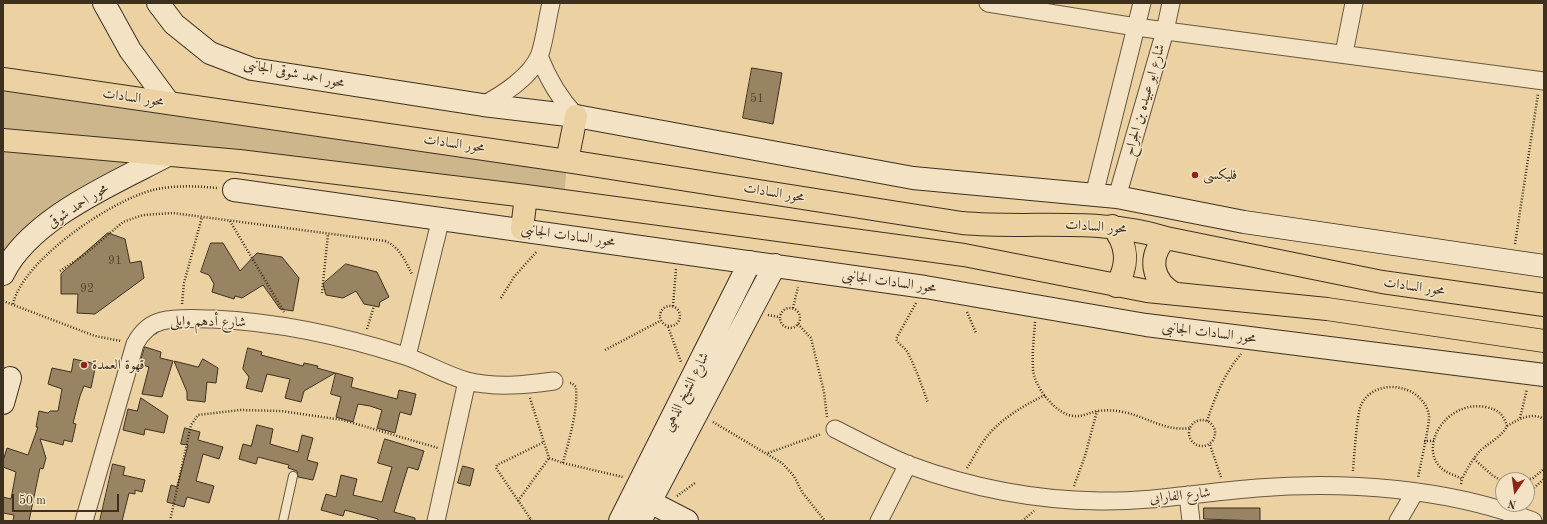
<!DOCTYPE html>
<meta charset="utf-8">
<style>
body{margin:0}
#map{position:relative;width:1547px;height:524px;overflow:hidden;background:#ecd2a3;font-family:"Old Standard TT",serif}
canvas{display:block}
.frame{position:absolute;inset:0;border:4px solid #3d301e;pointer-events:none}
.north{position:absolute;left:1495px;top:472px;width:40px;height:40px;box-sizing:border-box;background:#f3e2c3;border:1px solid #aa9b81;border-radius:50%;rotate:193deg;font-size:11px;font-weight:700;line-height:16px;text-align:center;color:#3d301e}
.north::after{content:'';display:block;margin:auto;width:14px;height:18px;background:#8f2418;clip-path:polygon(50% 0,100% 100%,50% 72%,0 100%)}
.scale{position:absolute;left:12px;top:494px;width:107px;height:18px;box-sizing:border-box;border:2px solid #3d301e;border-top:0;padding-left:5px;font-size:12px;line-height:14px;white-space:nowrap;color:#3d301e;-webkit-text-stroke:3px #f3e2c3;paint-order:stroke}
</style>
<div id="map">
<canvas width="1547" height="524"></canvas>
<div class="frame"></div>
<div class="north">N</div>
<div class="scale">50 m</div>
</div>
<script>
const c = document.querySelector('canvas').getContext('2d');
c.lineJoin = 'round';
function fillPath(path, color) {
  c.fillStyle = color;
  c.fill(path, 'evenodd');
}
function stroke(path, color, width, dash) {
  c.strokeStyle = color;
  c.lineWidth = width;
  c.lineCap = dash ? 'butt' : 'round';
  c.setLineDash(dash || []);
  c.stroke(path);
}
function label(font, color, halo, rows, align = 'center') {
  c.font = font + ' "Old Standard TT",Amiri,serif';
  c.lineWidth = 3;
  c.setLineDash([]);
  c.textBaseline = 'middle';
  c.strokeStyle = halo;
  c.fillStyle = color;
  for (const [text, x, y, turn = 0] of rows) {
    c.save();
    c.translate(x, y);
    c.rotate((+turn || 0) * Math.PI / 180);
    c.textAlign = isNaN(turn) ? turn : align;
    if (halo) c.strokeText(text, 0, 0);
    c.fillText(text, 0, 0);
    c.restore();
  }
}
fillPath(new Path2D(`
 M3 80 567 161 564 201 168 155 113 183 3 274Z`), '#ceb68c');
const building = new Path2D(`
 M752 68 782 73 773 124 743 118Z
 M108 233 125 239 130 263 141 261 144 278 95 314 77 313 78 294H61V274Z
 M211 243H223L240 271 257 253 282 257 299 278 293 311 280 309 263 285 242 298 235 296 234 299 212 292 214 284 209 275 201 272Z
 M346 264 377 272 389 297 380 302 379 307 364 304 356 291 343 298 326 295 323 284Z
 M145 347 161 352 160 358 173 361 162 397 142 394 149 367 140 364Z
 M248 348 262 352 261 355 303 366 304 363 318 366 317 368 335 373 304 391 301 402 285 398 290 379 267 374 262 392 246 388 249 377 243 369Z
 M74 359 96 364 91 388 84 386 80 396 73 423 76 424 72 442 64 440 63 445 40 439 46 458 43 469 40 468 29 521H13L14 515 3 513V497L11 499 16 472 3 467V461L7 448 28 455 38 427H36L39 411 48 413 50 411H58L62 389 48 384 52 368 71 372Z
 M203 359 218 368 216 383 207 382 205 402 187 400V392L174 361 198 367Z
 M336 373 353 378 351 387 397 399 399 390 416 394 411 415 400 412 395 433 377 428 382 410 370 406 358 404 353 422 336 417 341 397 331 394Z
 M141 398 168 416 164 433 145 429 144 435 123 430 128 409 137 411Z
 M257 425 273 429 270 444 298 452 302 435 313 438 307 460 318 463 313 480 298 477 297 471 288 468 289 465 258 457 256 464 239 459 243 444 251 446Z
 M185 428 200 432 198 440 223 447 219 459 203 454 196 481 214 486 209 503 187 497 184 507 167 502 171 485 177 487 188 445 181 444Z
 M385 439 424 451 418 470 408 467 394 512 415 518V521H378V519L345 510 343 516 321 510 326 494 336 497 341 475 357 479 353 495 382 502 392 467 378 463Z
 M113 464 125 467 123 475 145 480 142 492 135 490V494L129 493 122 521H100Z
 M463 466 474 469 470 486 458 483Z
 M1204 508H1260V521L1204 519Z`);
fillPath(building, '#988463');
stroke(building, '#3d301e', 1);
const lane = new Path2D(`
 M283 521 293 476`);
const street = new Path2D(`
 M988 3 1136 27 1544 81
 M1344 53 1354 3
 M539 56C548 79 559 98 576 116
 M483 105C502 95 532 76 540 54 545 38 547 20 551 3
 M1094 195 1142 3
 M1117 197 1165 31 1171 3
 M407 356 441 218
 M835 429C859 441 884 455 909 465 971 488 1034 500 1099 501 1152 502 1204 492 1257 488 1346 481 1449 488 1533 521
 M1188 495 1191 521
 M84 521 135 344C141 333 149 324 162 321 178 317 196 319 213 319 278 322 343 336 405 356 426 363 445 375 467 381 496 388 525 385 554 381
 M436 521 467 381
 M879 521 908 464
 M1398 521 1415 492`);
const secondary = new Path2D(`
 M104 3 130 50 169 103
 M158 3 174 24 210 53 252 69 483 105 576 116 913 178 1117 197 1244 222 1544 266
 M234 190 925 287 1146 325 1544 375
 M3 274C30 218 115 183 168 155
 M3 403 10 378
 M650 502 687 521
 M620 521 750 262
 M640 521 775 265`);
const primary = new Path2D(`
 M3 79 567 161 962 223C1031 229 1099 217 1166 238L1382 282 1544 305
 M3 140 239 161 526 196 964 255 1147 291 1327 309 1544 341
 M567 161 576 116
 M1112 226C1128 245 1129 265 1116 286
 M522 229 526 196
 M1166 238C1147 257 1152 282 1175 294`);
stroke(lane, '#69583f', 10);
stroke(street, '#69583f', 19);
stroke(secondary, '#3d301e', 24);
stroke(primary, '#3d301e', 24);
stroke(new Path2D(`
 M230 221 284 312
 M1515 244 1538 94
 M60 271 84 255 123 222 143 215 173 213 385 241C400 247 405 261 412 274
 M322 293 328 234
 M501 298 514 277 537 251
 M3 301 95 336 121 341
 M916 303 896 339C899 345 905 347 908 353 916 369 922 386 928 403
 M13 304C23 260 110 201 153 190 174 185 197 186 217 188
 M182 304 184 283 202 217
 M660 316a10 10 0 1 1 20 0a10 10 0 1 1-20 0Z
 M673 306 676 269
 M780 318a10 10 0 1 1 20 0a10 10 0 1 1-20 0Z
 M793 308 798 287
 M967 312 976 333
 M768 315 779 317
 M1035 322C1034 337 1032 353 1033 368 1033 386 1056 415 1074 416 1083 417 1090 412 1098 411 1106 410 1114 410 1123 412 1146 416 1165 432 1190 428
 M798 324 811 338 824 392 827 417
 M668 327 681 362
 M367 329 374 306
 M605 350 660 321
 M530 398 549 458 563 463 623 477
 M1520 418 1527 389
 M1189 433a13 13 0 1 1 26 0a13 13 0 1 1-26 0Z
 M1207 421C1215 397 1224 374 1241 354
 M713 422 782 463 794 476 802 492 825 521
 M1507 426C1519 419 1531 412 1544 419
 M1424 441H1435
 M1210 445 1221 477
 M768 453 821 434
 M1474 459 1493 476 1503 481
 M563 463C569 439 578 412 576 387L572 383H568
 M967 468C973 459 978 448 985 439 1000 419 1023 406 1045 395
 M1353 471C1354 459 1357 413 1361 405 1375 376 1423 384 1429 415 1430 424 1420 466 1418 478
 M1527 480 1533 478 1544 469
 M1461 484 1462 479C1457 476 1450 474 1445 471 1415 451 1445 399 1486 407 1498 410 1503 413 1507 426 1501 438 1489 442 1479 452 1472 460 1467 469 1462 479
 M1074 486 1085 456 1097 411
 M1527 494 1544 479
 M677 496 695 483
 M518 501 549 458
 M170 521 191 425 198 415 240 410 281 411 343 420 438 448
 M527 521 531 518
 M532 521 496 468 497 465 544 442
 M1022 521 1034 511`), '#3d301e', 2.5, [1, 2]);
stroke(lane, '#f3e2c3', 8);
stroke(street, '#f3e2c3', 17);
stroke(secondary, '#f3e2c3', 22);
stroke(primary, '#ecd2a3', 22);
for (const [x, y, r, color] of [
 [1195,175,4,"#8f2418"],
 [84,365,4,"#8f2418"]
]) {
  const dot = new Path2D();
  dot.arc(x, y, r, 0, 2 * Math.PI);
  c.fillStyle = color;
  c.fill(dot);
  stroke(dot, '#f3e2c3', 1.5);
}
label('12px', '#54452f', null, [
 ["51",757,99],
 ["91",115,261],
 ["92",87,289]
]);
label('14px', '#3d301e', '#f3e2c3', [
 ["محور احمد شوقى الجانبى",294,74,11],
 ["محور السادات",133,98,8],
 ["شارع ابو عبيده بن الجراح",1145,100,-74],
 ["محور السادات",454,144,8],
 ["محور السادات",774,193,9],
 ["محور احمد شوقى",78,206,-33],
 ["محور السادات",1096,227,4],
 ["محور السادات الجانبى",568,236,8],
 ["محور السادات الجانبى",889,282,8],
 ["محور السادات",1414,287,8],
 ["شارع أدهم وايلى",208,322,1],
 ["محور السادات الجانبى",1209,333,7],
 ["شارع الشيخ الذهبى",686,392,-63],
 ["شارع الفارابى",1180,496,-6]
]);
label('14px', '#3d301e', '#f3e2c3', [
 ["فليكسى",1203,175],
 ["قهوة العمدة",92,365]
], 'left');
</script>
